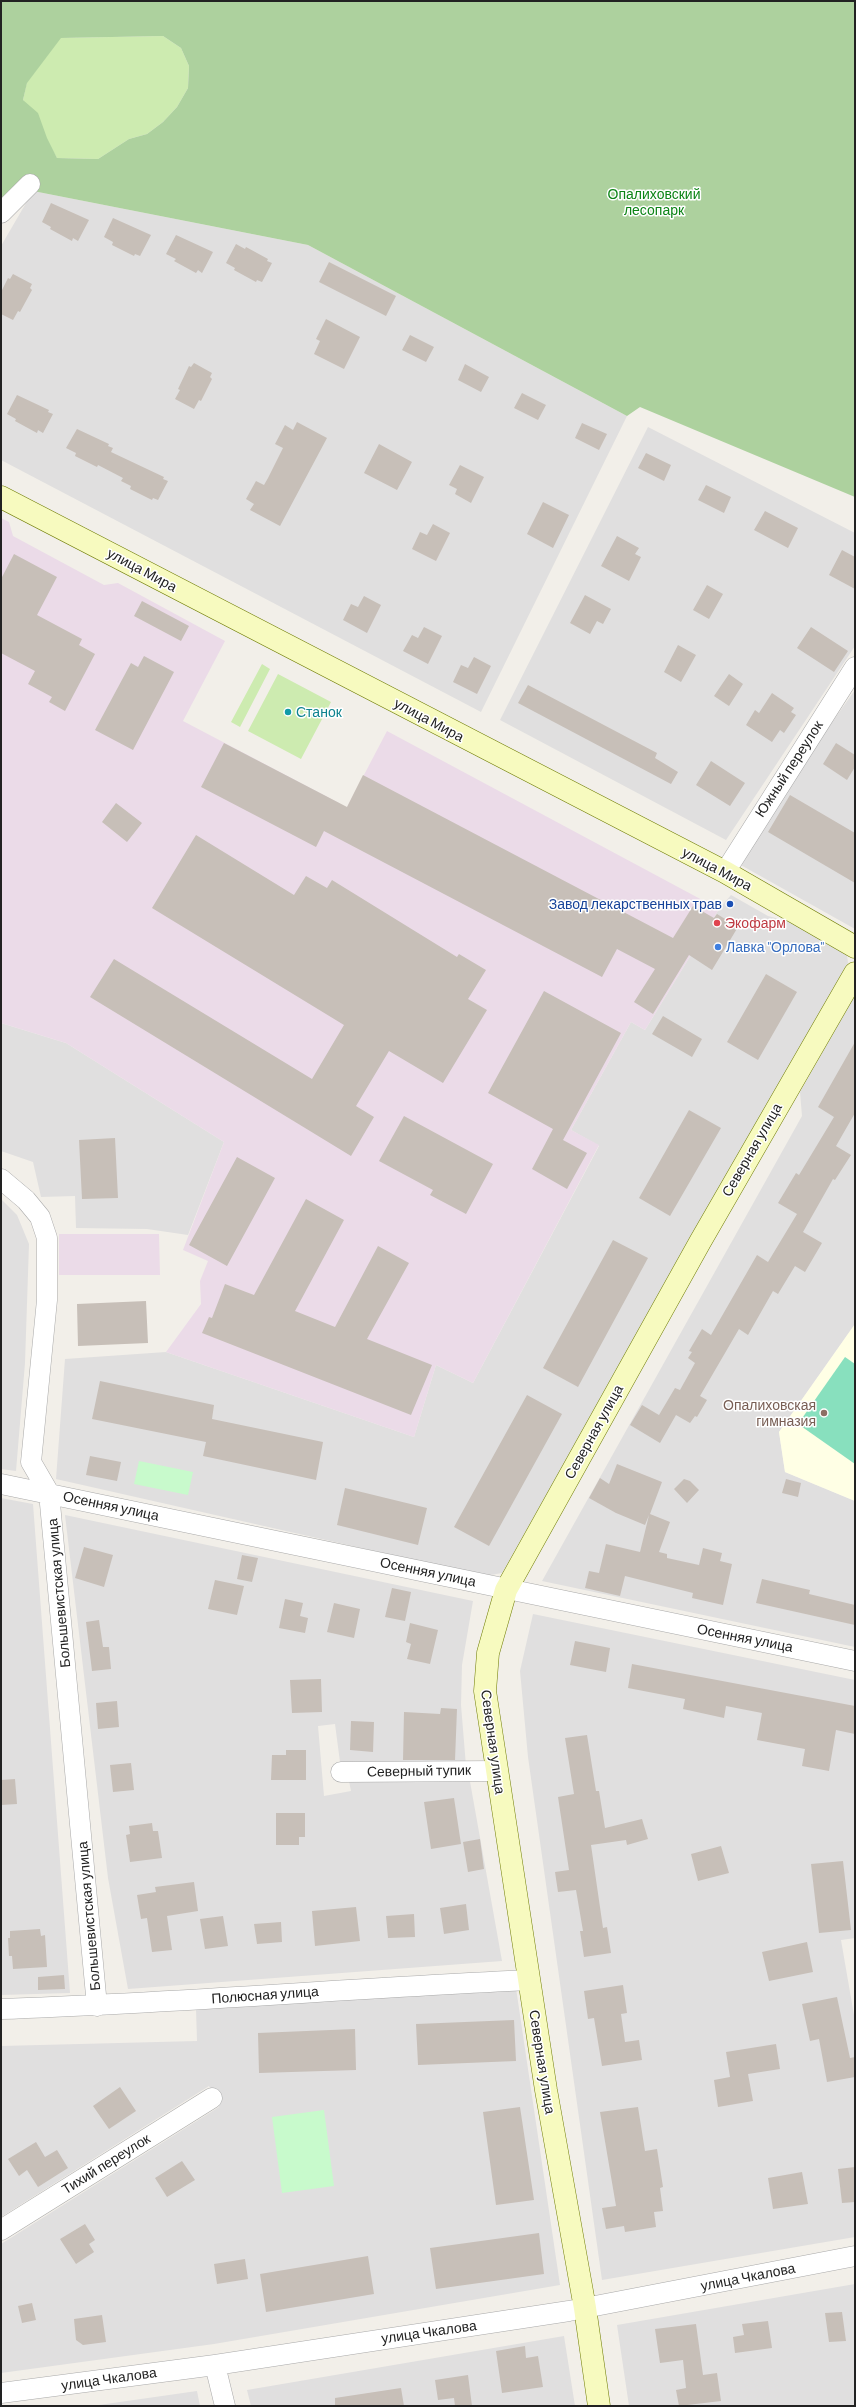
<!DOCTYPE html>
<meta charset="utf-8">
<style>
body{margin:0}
#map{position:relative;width:856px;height:2407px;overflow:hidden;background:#f2efe9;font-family:Barlow,sans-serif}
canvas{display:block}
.frame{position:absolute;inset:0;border:2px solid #222;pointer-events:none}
</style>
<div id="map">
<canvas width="856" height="2407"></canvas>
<div class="frame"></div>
</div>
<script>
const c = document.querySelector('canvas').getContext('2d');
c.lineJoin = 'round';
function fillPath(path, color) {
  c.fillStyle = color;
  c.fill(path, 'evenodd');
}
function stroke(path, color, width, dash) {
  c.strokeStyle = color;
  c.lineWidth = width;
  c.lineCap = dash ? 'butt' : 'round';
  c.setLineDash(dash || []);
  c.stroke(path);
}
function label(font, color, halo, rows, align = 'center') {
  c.font = font + ' Barlow,sans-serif';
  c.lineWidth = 3;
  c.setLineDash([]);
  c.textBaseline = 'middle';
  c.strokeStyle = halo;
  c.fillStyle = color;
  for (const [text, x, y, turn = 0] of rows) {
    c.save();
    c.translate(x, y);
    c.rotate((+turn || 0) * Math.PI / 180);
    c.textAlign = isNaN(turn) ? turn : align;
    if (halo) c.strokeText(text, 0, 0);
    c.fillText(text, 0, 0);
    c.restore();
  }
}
fillPath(new Path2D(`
 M33 191 308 245 627 416 481 712 1 460V246Z
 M648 427 855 533V646L726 840 500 720Z
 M855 690V929L739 864 793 777Z
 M731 895 768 916 791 922 847 955 848 963 502 1573 485 1576 56 1479 65 1359 166 1352 414 1437 436 1365 473 1383 599 1146 571 1130 631 1022 645 1030 719 909Z
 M855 995V1324L779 1432 785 1472 855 1501V1647L542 1581 802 1116 800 1092Z
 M1 1023 66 1043 224 1142 188 1235 147 1229 76 1228 75 1196 41 1197 33 1162 1 1151Z
 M1 1199 17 1215 29 1244 25 1363 16 1471 1 1469Z
 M1 1498 33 1504 70 1993 1 1995Z
 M65 1515 473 1601 462 1665 461 1705 466 1766 340 1762 335 1724 318 1726 324 1796 351 1791 349 1781 469 1776 502 1961 128 1989 108 1878Z
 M533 1614 855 1680V1938L841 1940 855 2021V2237L602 2280 528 1757 520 1671Z
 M516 1988 560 2285 214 2344 1 2373V2244L219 2107 209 2086 1 2217V2046L197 2041 196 2009Z
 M855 2284V2406H629L617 2325Z
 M564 2336 575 2406H251L247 2390Z
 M197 2391 200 2406H92Z`), '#e0dfdf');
fillPath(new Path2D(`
 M1 518 9 522 13 536 104 585 118 583 225 641 183 721 339 803 344 813 387 731 719 909 645 1030 631 1022 571 1130 599 1145 473 1383 436 1365 414 1437 166 1352 201 1304 200 1281 208 1261 183 1250 224 1142 66 1043 1 1023Z
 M59 1234H159L160 1275H59Z`), '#ebdbe8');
fillPath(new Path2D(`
 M855 1324V1501L785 1472 779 1432Z`), '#ffffe5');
fillPath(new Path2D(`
 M163 36 181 48 189 66 188 88 177 107 163 122 147 134 129 139 98 159 57 158 23 100 27 82 60 38Z
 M262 664 270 669 240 727 231 722Z
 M278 674 331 702 301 759 248 731Z`), '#cdebb0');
fillPath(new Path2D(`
 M1 1H855V497L640 407 627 416 308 245 33 191 1 202ZM163 36 181 48 189 66 188 88 177 107 163 122 147 134 129 139 98 159 57 158 47 138 38 113 23 100 27 83 61 38Z`), '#add19e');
fillPath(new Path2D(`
 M139 1461 193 1472 188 1495 134 1484Z
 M324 2110 334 2186 282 2193 272 2117Z`), '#c8facc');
fillPath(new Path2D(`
 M845 1357 855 1364V1464L798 1424Z`), '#88e0be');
fillPath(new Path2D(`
 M51 203 89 220 78 241 73 238 72 241 50 229 51 227 42 222Z
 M113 218 151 235 140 256 135 254 134 256 112 245 113 242 104 237Z
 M176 235 213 252 202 273 198 270 196 273 174 261 176 259 166 254Z
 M236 244 245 249 246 247 268 259 267 261 272 263 262 282 257 280 256 282 234 270 235 268 226 263Z
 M329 262 396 296 386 316 319 282Z
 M13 274 32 284 30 288 32 290 20 312 18 311 13 320 1 314V292L8 278 10 279Z
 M326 319 360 337 344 369 314 354 320 341 316 339Z
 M410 335 434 347 426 362 402 350Z
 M194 363 212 373 210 377 212 379 201 401 199 400 194 409 175 399 180 390 178 389 189 366 191 367Z
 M465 364 489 377 481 392 458 380Z
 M522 393 546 405 538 420 514 408Z
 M17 395 49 410 48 412 53 414 43 433 38 430 37 433 15 421 16 419 7 414Z
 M297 422 327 438 280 526 250 510 254 504 246 499 256 481 264 485 268 478 283 448 275 444 285 425 293 430Z
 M582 423 607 434 599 450 575 438Z
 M77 429 109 444 108 446 113 448 111 452 164 477 163 479 168 481 158 500 153 498 152 500 130 489 131 486 121 481 123 478 98 465 97 467 75 456 76 453 66 448Z
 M379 444 412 462 397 490 364 473Z
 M646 453 671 465 664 481 638 468Z
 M460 465 484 477 471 503 455 494 457 489 449 485Z
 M706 485 731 497 724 513 698 500Z
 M543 502 569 515 553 548 527 534Z
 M765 511 798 528 788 548 754 530Z
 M433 524 450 533 436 561 412 549 420 532 427 535Z
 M617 536 639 548 635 554 641 557 629 581 601 566Z
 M842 550 855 557V589L829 575Z
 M14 554 57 577 37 615 82 639 79 645 95 654 65 711 49 702 52 697 28 684 35 671 1 653V579Z
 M707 585 723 594 709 619 693 610Z
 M585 595 611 609 603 624 597 621 590 634 570 623Z
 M364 596 381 605 367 633 343 620 351 604 358 607Z
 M142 601 189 626 181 641 134 616Z
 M424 627 442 636 428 664 403 651 412 635 418 638Z
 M811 627 848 651 834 672 797 648Z
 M678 645 696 655 681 682 664 672Z
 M144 656 174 672 133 750 95 730 131 663 138 667Z
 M474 657 491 666 477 694 453 682 461 665 468 668Z
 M729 674 743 684 729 706 714 696Z
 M528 685 657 753 655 758 678 772 671 784 518 703Z
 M772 693 794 708 791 712 796 715 784 733 780 730 772 742 746 725 755 710 759 713Z
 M224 743 347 807 363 775 673 938 693 906 714 918 717 914 738 927 712 970 689 955 653 1014 634 1002 655 969 617 949 602 977 324 831 316 847 201 787Z
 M836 743 855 755V767L847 780 823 764Z
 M711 761 745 783 730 806 696 785Z
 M790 795 855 833V883L768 832Z
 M116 803 142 823 127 842 102 822Z
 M196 835 294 895 306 876 327 888 332 880 457 957 459 954 486 970 468 999 487 1010 443 1083 389 1051 356 1106 374 1117 351 1156 90 997 114 959 312 1079 344 1025 152 908Z
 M766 974 797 992 758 1060 727 1042Z
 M544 991 621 1033 563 1140 587 1153 567 1189 532 1169 553 1129 488 1093Z
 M663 1016 702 1039 692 1057 652 1034Z
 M855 1042V1113L836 1146 851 1155 835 1180 833 1179 803 1232 822 1243 805 1272 795 1266 778 1294 773 1291 748 1335 739 1329 700 1396 707 1400 697 1417 695 1416 690 1423 676 1415 660 1443 630 1425 642 1405 659 1415 675 1388 680 1390 695 1363 688 1358 692 1352 689 1351 702 1329 711 1335 757 1255 768 1262 797 1214 778 1203 796 1173 799 1175 834 1117 818 1107Z
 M689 1110 721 1128 670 1216 639 1198Z
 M404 1116 493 1164 466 1214 430 1195 433 1190 379 1161Z
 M115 1138 118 1198 82 1199 79 1140Z
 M237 1157 275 1178 227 1266 189 1245Z
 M306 1199 344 1220 295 1311 335 1327 378 1246 409 1263 367 1339 432 1365 411 1415 202 1333 209 1317 212 1318 225 1284 254 1295Z
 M613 1240 648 1258 578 1387 543 1368Z
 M146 1301 148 1343 78 1346 77 1304Z
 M100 1381 214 1405 212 1419 323 1442 316 1480 203 1456 206 1442 92 1419Z
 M527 1395 562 1414 489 1546 454 1527Z
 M90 1456 121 1462 117 1481 86 1475Z
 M617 1464 662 1482 650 1514 670 1522 659 1552 667 1554V1558L699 1565 703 1548 722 1553 720 1561 732 1564 723 1605 692 1598 693 1593 625 1576 620 1596 585 1588 589 1571 599 1573 606 1544 640 1552 649 1515 645 1525 616 1513 589 1498 600 1478 609 1484Z
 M684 1479 690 1481 699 1490 687 1503 674 1489Z
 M786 1479 801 1483 798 1497 782 1493Z
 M345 1488 427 1508 418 1545 337 1525Z
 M84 1547 113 1555 104 1587 75 1578Z
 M242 1555 258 1558 252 1582 237 1579Z
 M762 1579 810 1590 809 1594 855 1605V1625L756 1603Z
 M215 1580 244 1586 237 1615 208 1609Z
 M392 1588 411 1592 405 1621 385 1617Z
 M285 1599 303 1603 300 1616 308 1618 305 1633 279 1628Z
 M334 1603 360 1609 354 1638 327 1632Z
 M99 1620 103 1647H109L111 1669 92 1671 86 1622Z
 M410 1623 438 1630 430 1664 407 1659 411 1644 406 1642Z
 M575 1641 610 1648 606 1672 570 1665Z
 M632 1664 855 1706V1734L836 1730 829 1771 802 1766 805 1749 757 1740 762 1713 726 1706 724 1718 683 1709 685 1699 628 1688Z
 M321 1679 322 1712 292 1713 290 1680Z
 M117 1701 119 1727 98 1729 96 1703Z
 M441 1708 457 1709 455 1760H403L404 1712 440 1714Z
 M351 1721 374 1722 373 1752 350 1750Z
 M587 1735 596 1791H599L605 1828 642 1819 648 1839 627 1845 626 1840 591 1845 603 1928 607 1927 611 1953 584 1957 580 1931H583L576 1890 558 1892 555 1872 569 1870 558 1797 574 1794 565 1738Z
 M286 1750H306V1780H271L272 1755H286Z
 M131 1763 134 1790 113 1792 110 1765Z
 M15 1779 17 1804 1 1805V1780Z
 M454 1798 461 1844 431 1849 424 1802Z
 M276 1813H305V1837H299V1845H276Z
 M152 1823 153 1831H158L162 1858 130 1862 126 1835 130 1834 129 1826Z
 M480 1839 484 1869 468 1872 463 1842Z
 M721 1846 729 1873 698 1881 691 1854Z
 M843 1861 851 1930 819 1933 811 1864Z
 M194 1882 198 1911 167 1916 172 1950 152 1952 147 1918 141 1919 137 1895 156 1892 155 1887Z
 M466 1904 469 1930 444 1934 440 1908Z
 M356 1907 360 1941 315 1946 312 1911Z
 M414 1914 415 1937 388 1938 386 1916Z
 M223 1916 228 1946 205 1949 200 1919Z
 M281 1922 282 1942 257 1944 254 1924Z
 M40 1929 41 1936 45 1935 47 1967 13 1969 12 1956H9L8 1938H10V1931Z
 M807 1942 813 1972 769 1981 762 1952Z
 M64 1975 65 1989 38 1990V1977Z
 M623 1985 627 2013 621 2014 625 2042 639 2040 642 2060 602 2066 594 2018 588 2019 584 1991Z
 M837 1997 850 2058 855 2057V2077L827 2082 819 2039 810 2041 802 2004Z
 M514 2020 516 2061 418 2065 416 2024Z
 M355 2029 356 2070 259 2073 258 2033Z
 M776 2044 780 2069 748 2074 753 2101 718 2107 714 2080 730 2077 726 2052Z
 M120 2087 136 2111 109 2129 93 2106Z
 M520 2107 534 2200 496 2205 483 2112Z
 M638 2107 645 2151 657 2149 663 2187 660 2188 663 2211 654 2212 656 2227 625 2232 624 2226 606 2229 602 2208 616 2206 600 2112Z
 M36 2142 45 2157 57 2150 68 2168 38 2187 27 2170 19 2176 8 2159Z
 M182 2161 195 2180 167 2197 155 2178Z
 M855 2167V2202L842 2203 838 2169Z
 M802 2172 808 2204 773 2209 768 2178Z
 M85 2224 95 2240 89 2244 94 2252 76 2264 60 2239Z
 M539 2233 544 2274 436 2289 430 2248Z
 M368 2256 374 2294 266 2312 260 2274Z
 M245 2259 248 2279 217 2284 214 2264Z
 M32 2303 36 2320 22 2323 18 2306Z
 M842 2312 846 2341 829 2342 825 2313Z
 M102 2315 106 2342 83 2345 76 2340 74 2319Z
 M768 2321 772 2348 735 2353 733 2337 744 2335 742 2324Z
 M696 2324 703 2375 717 2373 721 2401 679 2406 676 2390 686 2388 683 2360 660 2363 655 2329Z
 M525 2346 526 2358 538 2356 543 2387 502 2393 496 2351Z
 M468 2375 472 2406H455L454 2398 438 2400 435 2380Z
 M401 2388 404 2406H335V2398Z`), '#c7bfb8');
const street = new Path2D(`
 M1 213 30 184
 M725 872 855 667
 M1 1179 26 1200 40 1217 47 1238V1300L31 1462 49 1493 97 2006
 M1 1484 855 1661
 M341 1772 497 1771
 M1 2009C177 2003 353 1988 529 1980
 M1 2230 212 2098
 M215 2365 225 2406
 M1 2393 215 2365 569 2311 855 2256`);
const secondary = new Path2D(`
 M1 497 725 872 855 947
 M599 2406 585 2308 546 2090 485 1691 488 1653 506 1590 700 1242 855 973`);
stroke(street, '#a9a9a9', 21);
stroke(secondary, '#707d05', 23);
stroke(street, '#fff', 20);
stroke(secondary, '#f7fabf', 22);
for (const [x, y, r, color] of [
 [288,712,4,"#0f9aa8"],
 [730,904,4,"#1a4fb4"],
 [717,923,4,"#e0444e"],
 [718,947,4,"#3f7fe0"],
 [824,1413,4,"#8d6e63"]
]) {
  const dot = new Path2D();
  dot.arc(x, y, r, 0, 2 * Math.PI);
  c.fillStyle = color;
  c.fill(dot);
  stroke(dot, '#fff', 1.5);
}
label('14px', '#0c8416', '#fff', [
 ["Опалиховский",654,194],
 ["лесопарк",654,210]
]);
label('14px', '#222', '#fff', [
 ["улица Мира",142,570,28],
 ["улица Мира",429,720,28],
 ["Южный переулок",789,769,-57],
 ["улица Мира",717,869,28],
 ["Северная улица",752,1150,-60],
 ["Северная улица",594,1432,-61],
 ["Осенняя улица",111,1506,12],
 ["Осенняя улица",428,1572,12],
 ["Большевистская улица",59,1593,-95],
 ["Осенняя улица",745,1638,11],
 ["Северная улица",493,1742,82],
 ["Северный тупик",419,1771,-1],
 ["Большевистская улица",89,1916,-95],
 ["Полюсная улица",265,1995,-4],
 ["Северная улица",542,2062,81],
 ["Тихий переулок",106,2164,-32],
 ["улица Чкалова",748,2277,-11],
 ["улица Чкалова",429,2332,-8],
 ["улица Чкалова",109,2379,-8]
]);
label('14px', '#0d838f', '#fff', [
 ["Станок",296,712]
], 'left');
label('14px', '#164399', '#fff', [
 ["Завод лекарственных трав",722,904]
], 'right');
label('14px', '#be3a42', '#fff', [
 ["Экофарм",725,923]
], 'left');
label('14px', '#366cbe', '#fff', [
 ["Лавка \"Орлова\"",726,947]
], 'left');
label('14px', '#785e54', '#fff', [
 ["Опалиховская",816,1405],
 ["гимназия",816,1421]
], 'right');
</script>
